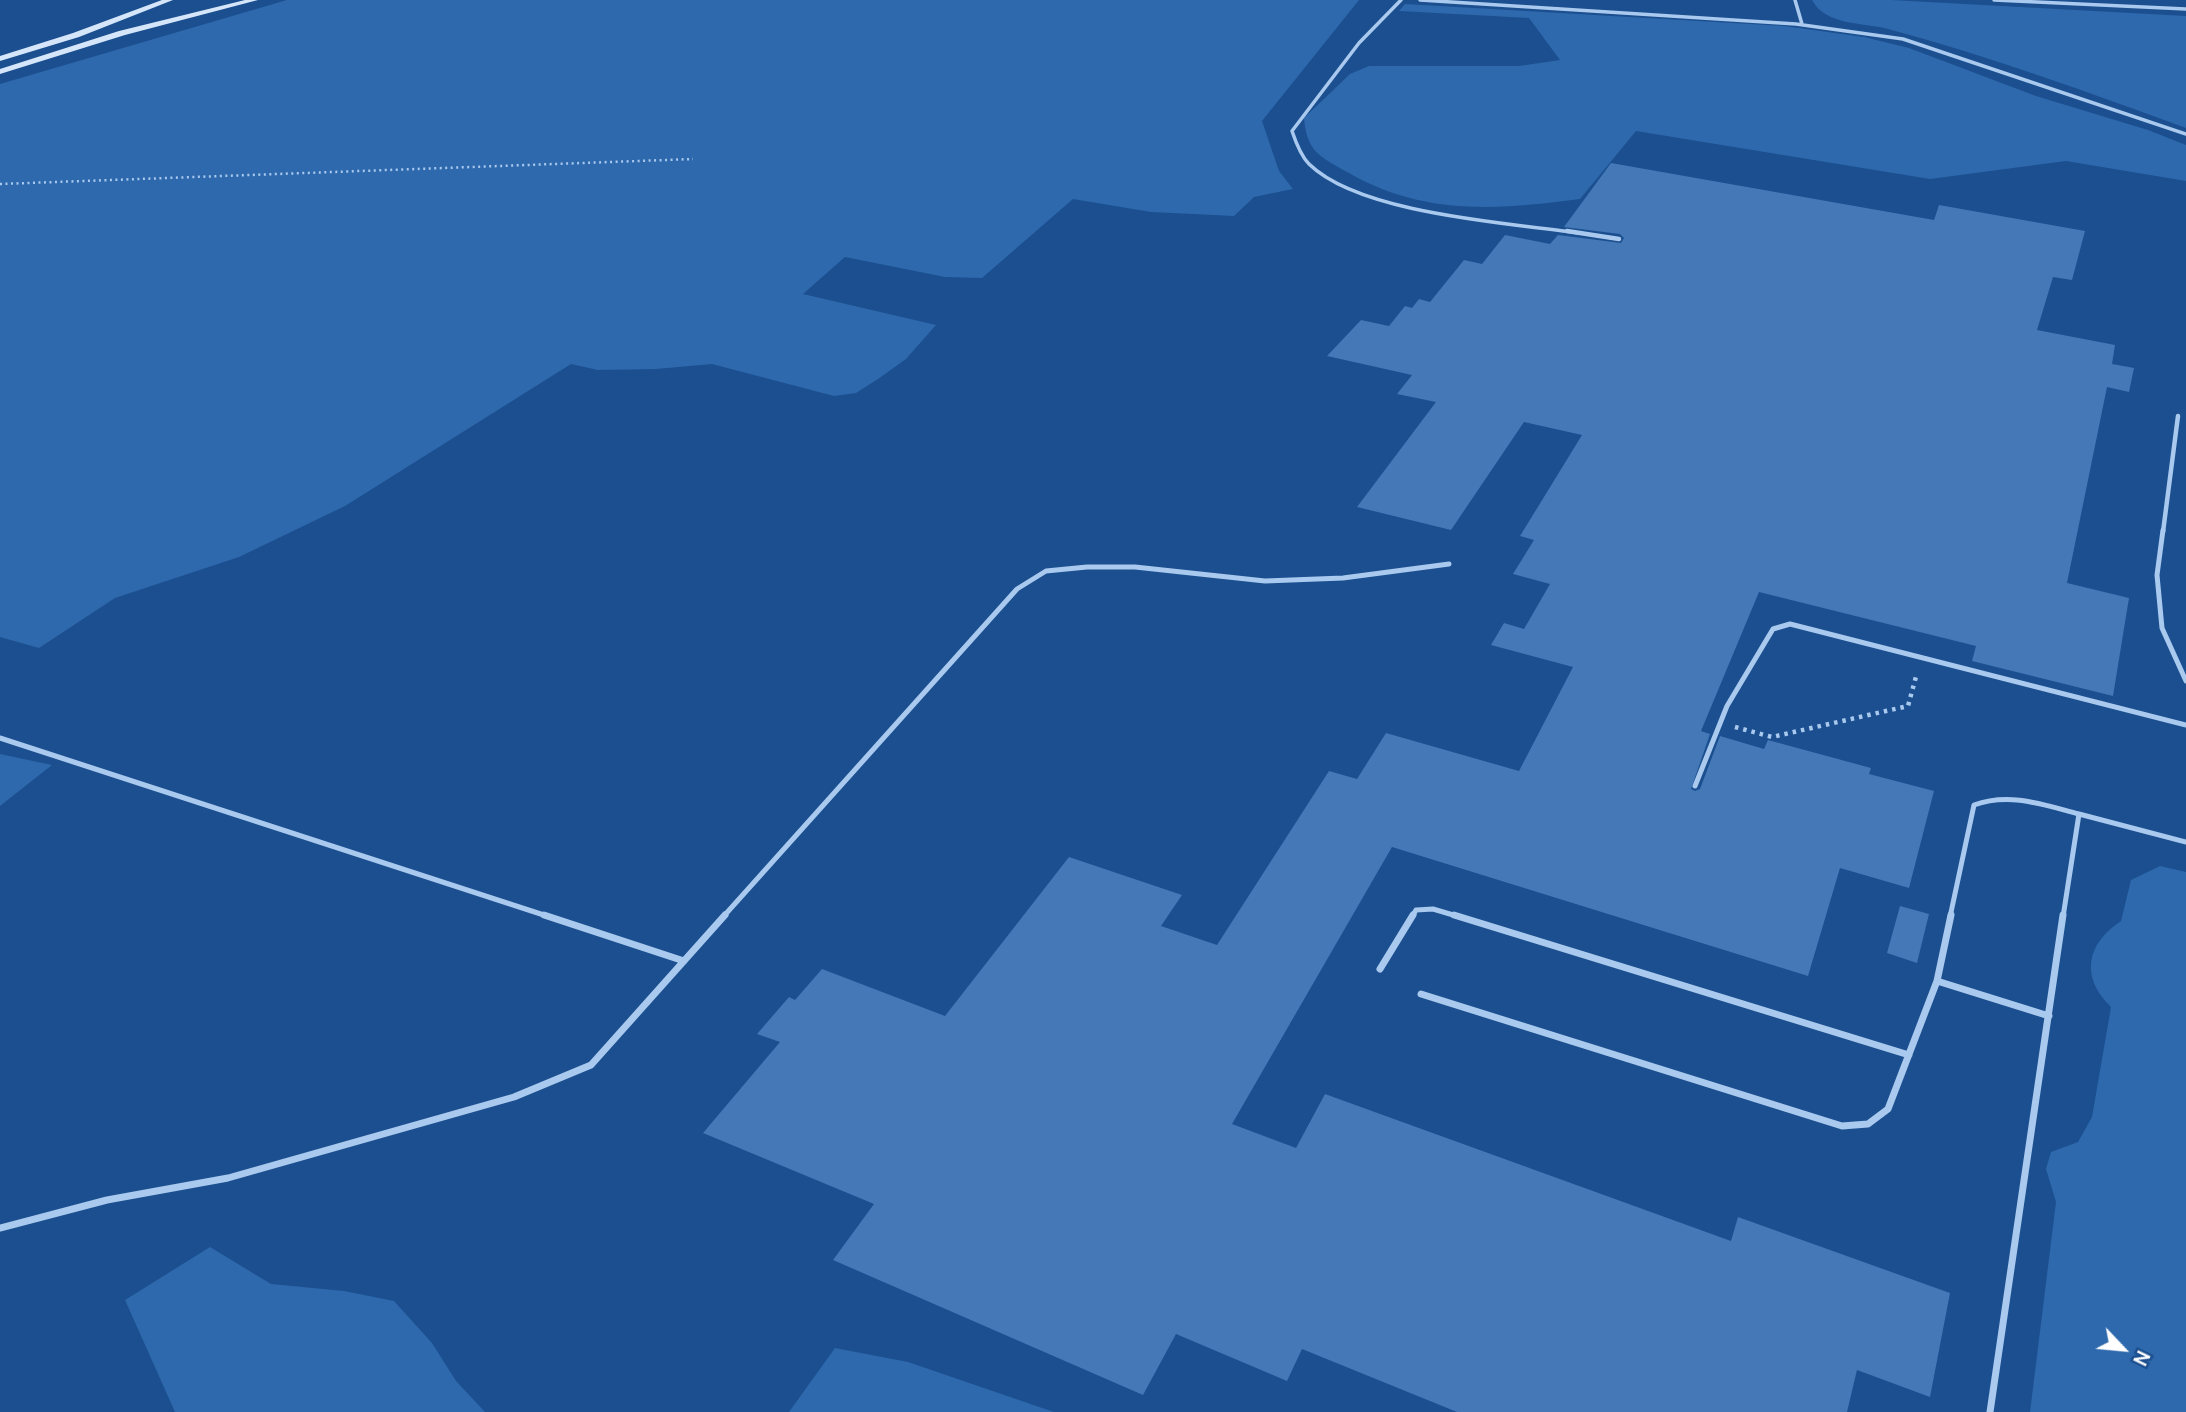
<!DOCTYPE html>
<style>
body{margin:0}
#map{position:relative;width:2186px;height:1412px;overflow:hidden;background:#1b4f8f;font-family:Manrope,sans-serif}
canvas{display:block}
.north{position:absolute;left:2088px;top:1314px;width:70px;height:70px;-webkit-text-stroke:5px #1b4f8f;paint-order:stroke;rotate:116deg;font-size:19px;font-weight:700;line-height:28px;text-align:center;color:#fff}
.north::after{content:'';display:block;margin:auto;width:24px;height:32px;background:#fff;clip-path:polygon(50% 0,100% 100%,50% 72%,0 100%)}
</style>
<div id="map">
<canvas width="2186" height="1412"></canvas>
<div class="north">N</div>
</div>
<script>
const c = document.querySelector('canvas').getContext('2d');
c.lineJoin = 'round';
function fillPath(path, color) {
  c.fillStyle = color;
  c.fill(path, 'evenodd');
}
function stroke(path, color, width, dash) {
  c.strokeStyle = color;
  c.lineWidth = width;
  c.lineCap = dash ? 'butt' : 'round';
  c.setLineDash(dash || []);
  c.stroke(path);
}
fillPath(new Path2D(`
 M287 0H1359L1262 121 1279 171 1293 189 1254 197 1234 216 1151 212 1073 199 982 278 945 277 845 257 803 294 936 325 906 359 878 379 856 393 834 396 712 364 656 369 598 370 571 364 345 506 239 557 115 598 39 648 0 637V84Z
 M1812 0H1891L2186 16V128C2088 92 1989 56 1888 29 1862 22 1826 26 1812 0Z
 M1405 4 1784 26 1864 37 1909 48 2036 96 2148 130 2186 145V181L2066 161 1930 179 1636 131 1580 199C1497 210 1423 216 1347 172 1319 156 1307 152 1304 118L1350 74 1369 66H1519L1560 60 1529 18 1399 11Z
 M0 754 52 765 0 806Z
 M2160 866 2186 872V1412H2030L2056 1202 2046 1169 2051 1152 2078 1142 2092 1117 2111 1007C2080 977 2086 944 2121 921L2131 880Z
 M210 1247 271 1284 344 1291 394 1301 432 1343 456 1381 485 1412H175L125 1300Z
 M835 1348 908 1362 1054 1412H789Z`), '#2e69ad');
fillPath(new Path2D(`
 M1611 163 1934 220 1939 205 2085 231 2072 280 2053 277 2037 330 2115 345 2112 364 2134 368 2129 392 2107 387 2067 583 2129 598 2113 696 1972 661 1976 646 1759 592 1701 731 1710 734 1691 789 1695 791 1700 789 1720 736 1764 749 1768 740 1871 768 1869 774 1934 791 1909 888 1840 868 1808 976 1392 847 1232 1124 1296 1148 1325 1094 1731 1241 1738 1217 1950 1293 1930 1397 1857 1370 1847 1412H1457L1302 1349 1287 1381 1176 1334 1143 1395 833 1260 874 1204 703 1133 780 1042 757 1034 789 997 795 1000 822 969 945 1016 1069 857 1182 895 1161 926 1217 945 1329 771 1357 779 1386 733 1519 771 1573 667 1491 645 1504 623 1524 629 1550 584 1513 574 1534 540 1520 536 1582 435 1524 422 1451 530 1357 507 1436 402 1397 394 1412 375 1327 356 1361 320 1389 326 1405 306 1412 308 1419 299 1430 302 1464 260 1482 264 1505 235 1550 244 1558 235 1621 243 1624 238 1620 234 1564 227Z
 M1900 906 1929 914 1917 963 1887 953Z`), '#4478b7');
stroke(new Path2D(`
 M0 184 693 159`), '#a9c9ee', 2.5, [2, 3.5]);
stroke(new Path2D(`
 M1735 727 1772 737 1908 706 1917 673`), '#a9c9ee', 4.5, [3.5, 5]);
stroke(new Path2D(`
 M1401 0 1359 43 1292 131C1296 143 1301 156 1309 164 1360 214 1509 223 1579 233
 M1420 0 1796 24 1903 39 2186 134
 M1795 0 1802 24
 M1994 0 2186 9`), '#a9c9ee', 3.5);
stroke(new Path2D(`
 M1567 231 1619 239
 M2163 532 2178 416`), '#a9c9ee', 4.5);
stroke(new Path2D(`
 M2163 530 2157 575 2162 628 2186 681
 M0 738 550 917
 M1695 786 1727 706 1773 629 1790 624 2186 725
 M723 917 1017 589 1046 571 1087 567H1135L1265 581 1343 578 1449 564
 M1412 917 1416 910 1433 909 1460 917
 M1950 917 1974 805C2010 792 2044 805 2079 814
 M2063 917 2079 814 2186 842`), '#a9c9ee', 5);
stroke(new Path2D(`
 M544 915 684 961
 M1454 915 1909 1055
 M1380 969 1413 915
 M1937 981 2049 1016
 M1421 994 1842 1126 1868 1124 1888 1109 1937 981 1951 915
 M0 1228 107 1200 228 1178 514 1097 591 1065 725 915
 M1990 1412 2063 915`), '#a9c9ee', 7);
fillPath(new Path2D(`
 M162 0H173L79 37 0 61V56L73 33Z
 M245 0H258L125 35 0 74V69L119 31Z`), '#d6e6fa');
</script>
